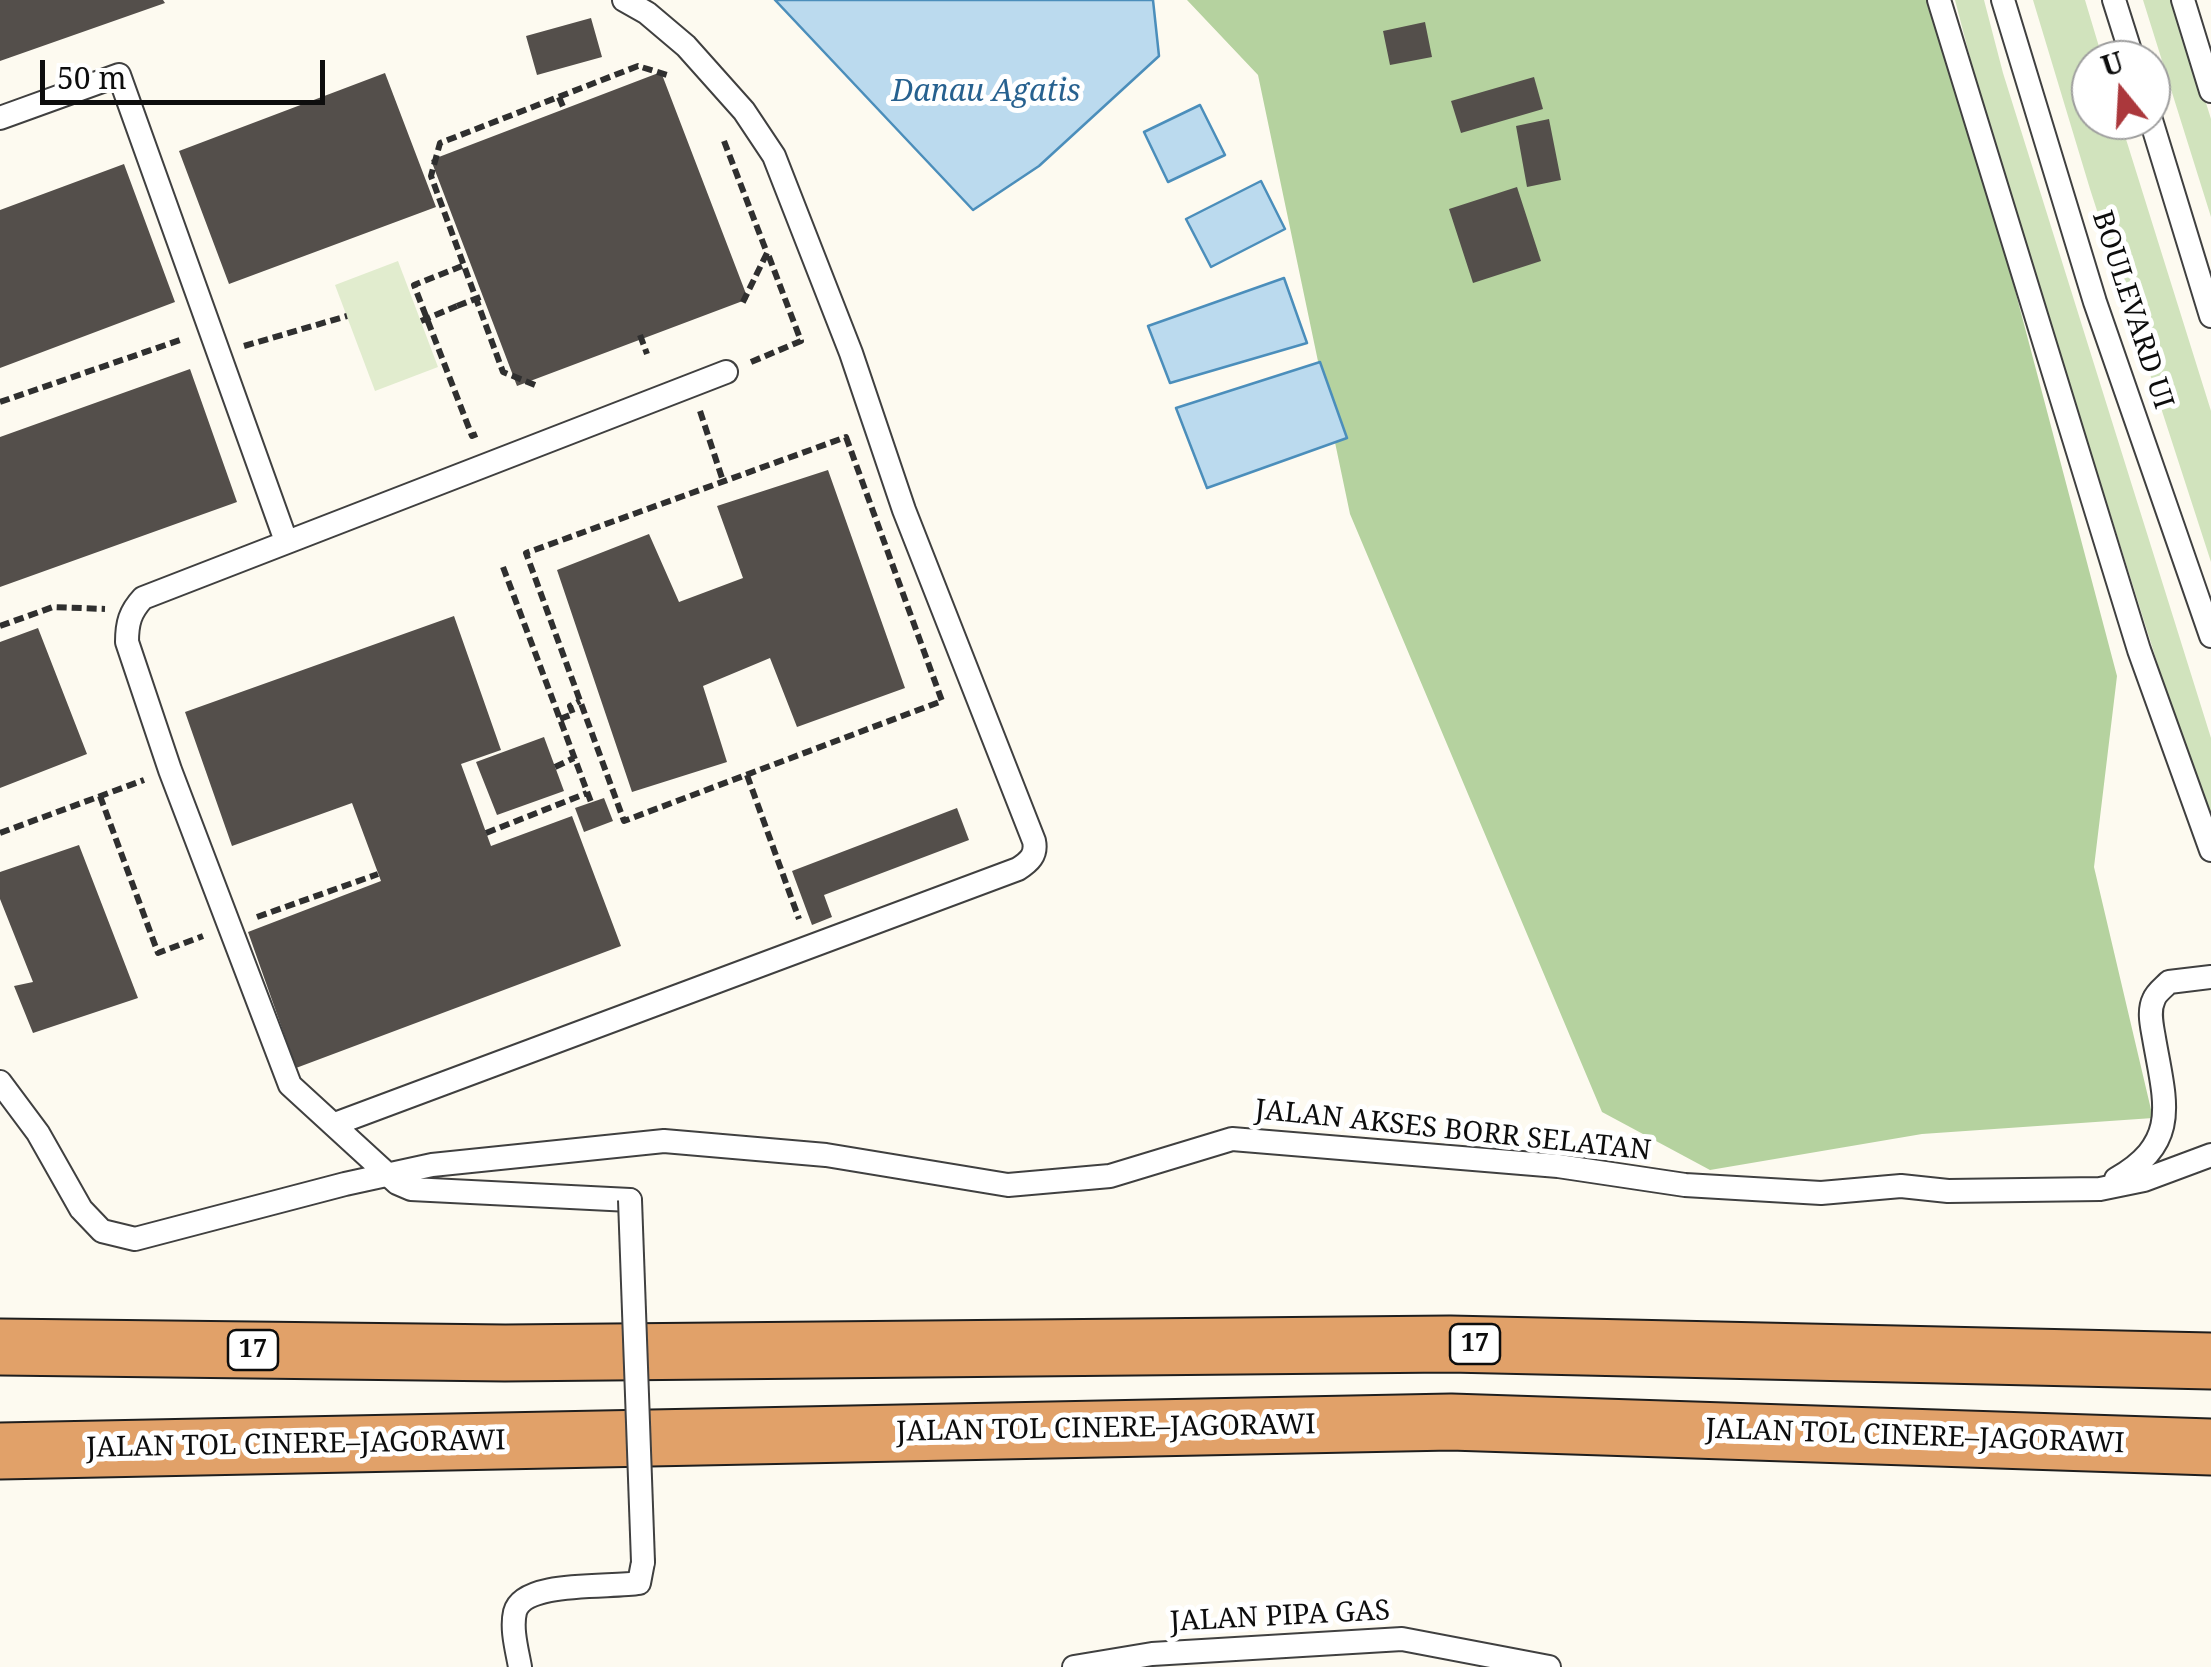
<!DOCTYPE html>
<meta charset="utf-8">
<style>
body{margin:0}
#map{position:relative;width:2211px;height:1667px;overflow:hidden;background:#fdfaf0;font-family:"Noto Serif",serif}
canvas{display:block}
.north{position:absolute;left:2071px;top:40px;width:100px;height:100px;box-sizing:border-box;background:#fff;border:2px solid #9e9e9e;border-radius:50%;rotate:342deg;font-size:28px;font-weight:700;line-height:40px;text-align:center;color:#0d0d0d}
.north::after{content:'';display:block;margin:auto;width:35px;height:45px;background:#ab383c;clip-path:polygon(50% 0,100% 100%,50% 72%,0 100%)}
.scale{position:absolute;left:40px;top:60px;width:285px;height:45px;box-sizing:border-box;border:5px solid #0d0d0d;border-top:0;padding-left:12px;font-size:30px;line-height:35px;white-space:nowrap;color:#0d0d0d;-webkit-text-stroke:8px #fff;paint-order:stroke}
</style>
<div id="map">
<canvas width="2211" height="1667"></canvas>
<div class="north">U</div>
<div class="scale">50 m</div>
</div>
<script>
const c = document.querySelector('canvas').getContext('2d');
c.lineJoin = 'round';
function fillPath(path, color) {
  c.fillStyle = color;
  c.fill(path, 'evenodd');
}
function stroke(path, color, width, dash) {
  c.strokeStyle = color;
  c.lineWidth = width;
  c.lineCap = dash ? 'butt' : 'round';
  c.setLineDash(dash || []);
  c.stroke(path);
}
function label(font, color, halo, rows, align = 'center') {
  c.font = font + ' "Noto Serif",serif';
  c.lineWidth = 10;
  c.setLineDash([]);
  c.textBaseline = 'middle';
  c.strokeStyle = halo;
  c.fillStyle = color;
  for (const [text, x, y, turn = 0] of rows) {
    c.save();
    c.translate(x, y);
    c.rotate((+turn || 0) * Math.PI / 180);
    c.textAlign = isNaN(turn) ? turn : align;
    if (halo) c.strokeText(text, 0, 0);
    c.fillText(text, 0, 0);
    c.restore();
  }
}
fillPath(new Path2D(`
 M1955 0H1984L2003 73 2211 738V823L2208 824 1986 119Z
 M2033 0H2085L2103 60H2091V120H2120L2211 411V562L2090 189Z
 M2143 0H2174L2211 119V217Z`), '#d1e3bd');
fillPath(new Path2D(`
 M1187 0H1927L2011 275 2117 676 2094 867 2153 1118 1922 1134 1710 1170 1602 1112 1350 514 1258 75Z`), '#b5d29f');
fillPath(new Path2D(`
 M398 261 438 367 375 391 335 285Z`), '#e1ecce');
const water = new Path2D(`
 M775 0H1153L1159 56 1039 166 973 210Z
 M1200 105 1225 155 1168 182 1144 132Z
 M1261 181 1285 229 1211 267 1186 219Z
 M1284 278 1307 343 1170 383 1148 326Z
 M1320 362 1347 438 1207 488 1176 408Z`);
fillPath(water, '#bbdaee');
stroke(water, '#4b8ebb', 2.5);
fillPath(new Path2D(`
 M0 0H163L165 3 0 61Z
 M591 18 602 57 537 75 526 36Z
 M1425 22 1432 57 1390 65 1383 31Z
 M661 72 748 299 517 386 431 160Z
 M385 73 436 207 229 284 179 151Z
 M1534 77 1543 109 1461 133 1451 101Z
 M1549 119 1561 180 1527 187 1516 126Z
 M124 164 175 302 0 368V210Z
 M1517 187 1541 261 1473 283 1449 209Z
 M190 369 237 502 0 587V437Z
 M828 470 905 688 797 727 770 658 703 686 727 762 632 792 557 570 649 534 679 602 743 578 717 506Z
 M454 616 501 750 461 764 491 846 572 816 621 946 296 1068 248 932 381 881 352 803 232 846 185 712Z
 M38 628 87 754 0 788V642Z
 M544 737 564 791 497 815 476 762Z
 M604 798 613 821 584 832 575 808Z
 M957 808 969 840 824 895 832 917 812 925 792 871Z
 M79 845 138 998 33 1033 14 986 33 982 0 899V872Z`), '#544f4b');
const lane = new Path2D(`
 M1939 0 2139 650 2211 850
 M2003 0 2095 302 2211 636
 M2114 0 2133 60
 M2183 0 2211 91
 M0 118 119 75 286 541
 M2151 120 2211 316
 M0 1082 38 1133 81 1209 102 1231 135 1239 345 1184 432 1165 664 1141 826 1155 1008 1185 1110 1176 1232 1139 1558 1166 1685 1185 1821 1193 1901 1186 1948 1191 2100 1189 2144 1180 2211 1155
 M335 1124 1018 869C1029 862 1037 855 1034 841L904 510 851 353 774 156 744 111 686 46 647 13 624 0
 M2116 1179C2181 1142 2165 1102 2154 1038 2152 1026 2148 1011 2154 999 2156 993 2164 987 2169 982L2211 977
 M630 1200 411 1189 397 1183 290 1085 170 770 127 642C127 623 130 612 143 598L726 372
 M520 1667C517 1650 511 1629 515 1612 523 1580 610 1588 639 1583L643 1562
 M1074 1667 1152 1654 1402 1639 1549 1667`);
const highway = new Path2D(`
 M0 1347 505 1353 1450 1344 2211 1361
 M0 1451 1451 1422 2211 1447`);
stroke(lane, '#404040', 26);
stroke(highway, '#1e1e1e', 59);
stroke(new Path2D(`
 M559 97 564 109
 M724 141 767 253 741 306
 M462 266 414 285 472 436 477 434
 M421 321 457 306
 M640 335 647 354
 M244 346 347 316
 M751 362 801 341 768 254
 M535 385 503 372 431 176 440 143 638 66 670 76
 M0 402 183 339
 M700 411 723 481
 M846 437 942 701 624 821 526 553Z
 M503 567 591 802
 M0 626 53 607 105 609
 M560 719 573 714 570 706 580 701
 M555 767 574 758
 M747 775 799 919
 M100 796 158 953 203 936
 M0 833 144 780
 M486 833 587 793
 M257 917 378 874`), '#2f2f2f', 6, [10, 5]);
stroke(lane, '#fff', 22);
stroke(highway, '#e1a169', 55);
const laneBridge = new Path2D(`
 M630 1200 643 1562`);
stroke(laneBridge, '#404040', 26, []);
stroke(new Path2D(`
 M457 306 483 296`), '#2f2f2f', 6, [10, 5]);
stroke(laneBridge, '#fff', 22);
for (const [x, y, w] of [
 [1475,1344,50],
 [253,1350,50]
]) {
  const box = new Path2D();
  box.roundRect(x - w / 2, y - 20, w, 40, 8);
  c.fillStyle = '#fff';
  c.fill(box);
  stroke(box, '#0d0d0d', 2.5);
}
label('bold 25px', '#0d0d0d', null, [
 ["17",1475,1344],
 ["17",253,1350]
]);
label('28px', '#0d0d0d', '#fff', [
 ["BOULEVARD UI",2132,310,72],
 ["JALAN AKSES BORR SELATAN",1453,1131,6],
 ["JALAN TOL CINERE–JAGORAWI",1106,1429,-1],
 ["JALAN TOL CINERE–JAGORAWI",1915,1437,2],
 ["JALAN TOL CINERE–JAGORAWI",296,1445,-1],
 ["JALAN PIPA GAS",1280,1617,-3]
]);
label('italic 30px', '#27618f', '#fff', [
 ["Danau Agatis",986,92]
]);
</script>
